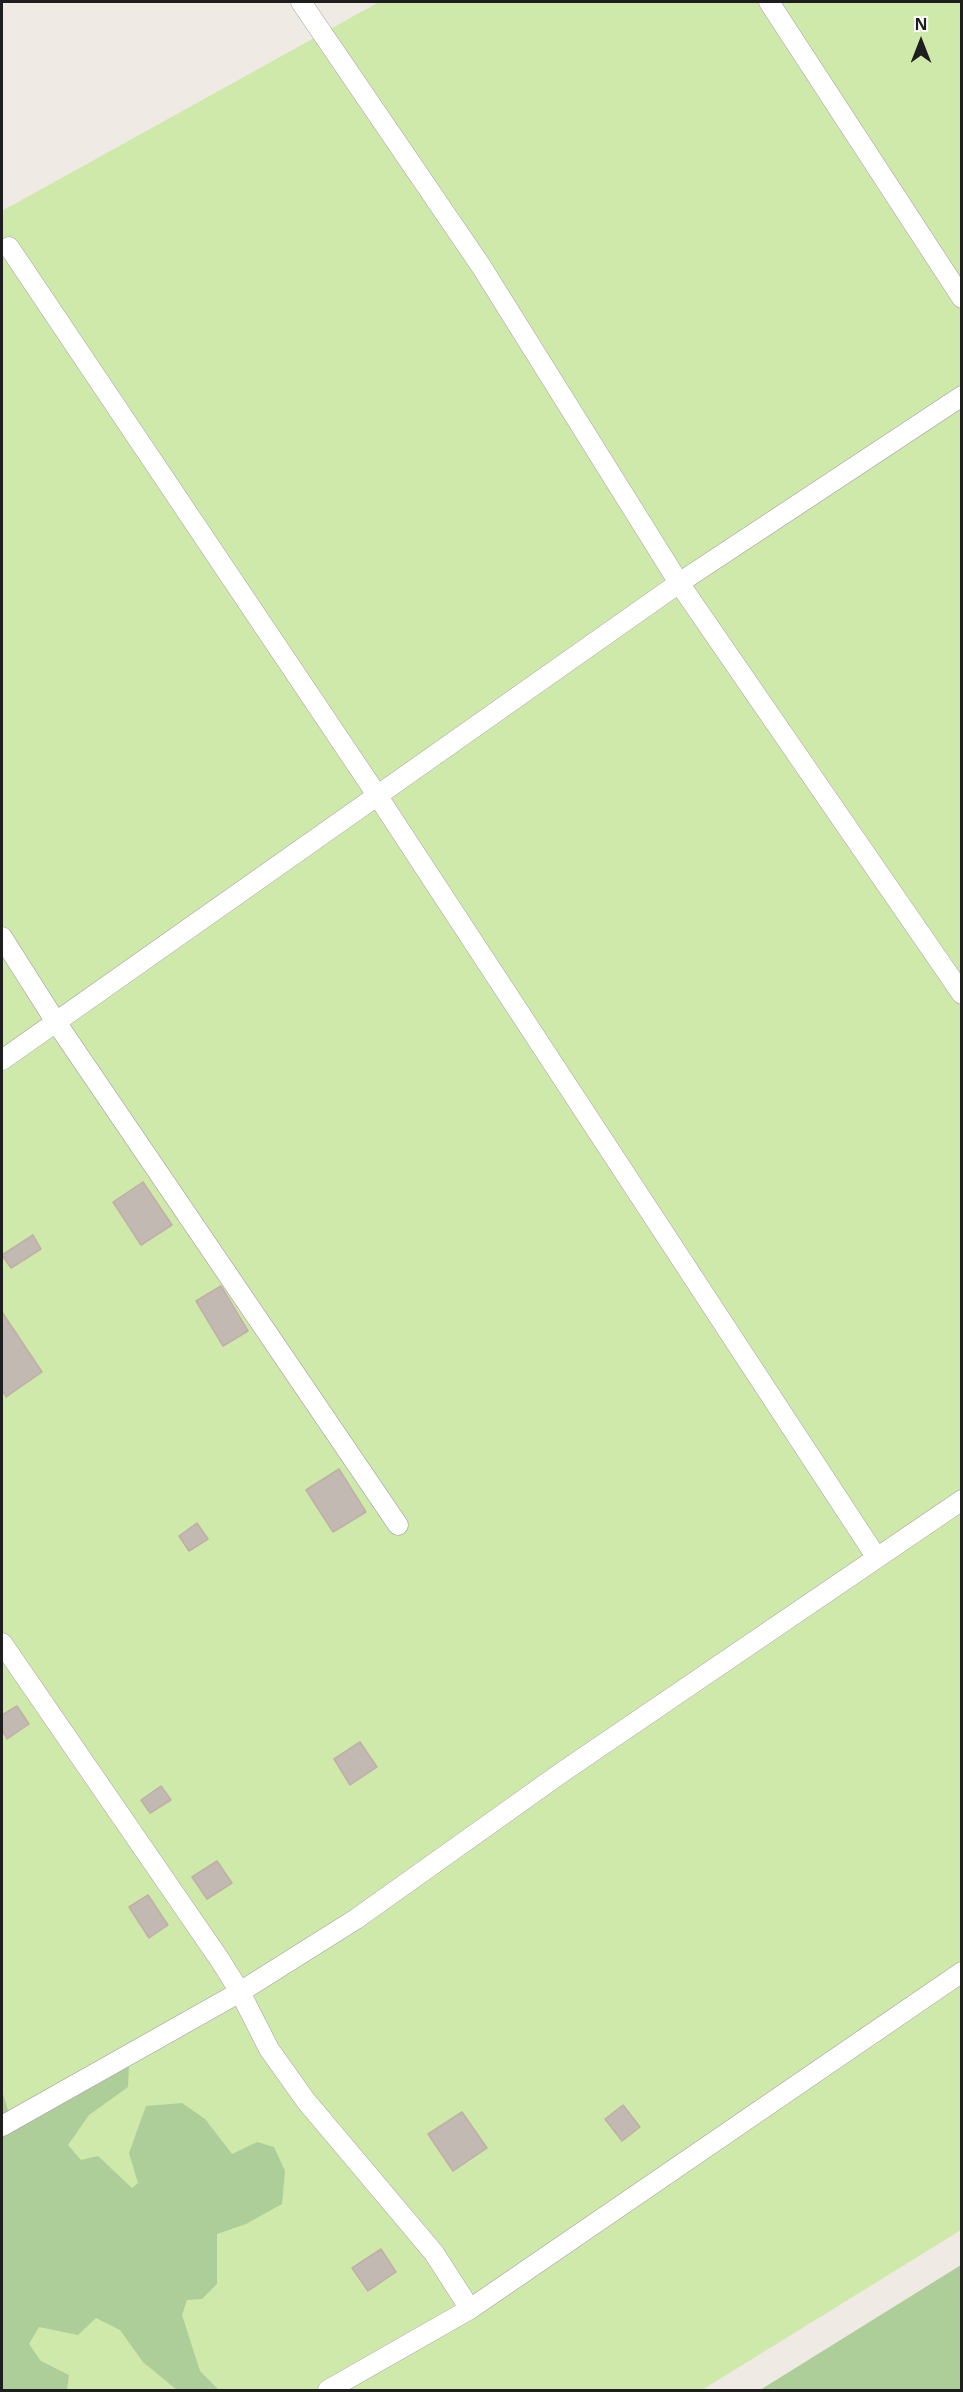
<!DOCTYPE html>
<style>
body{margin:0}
#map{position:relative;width:963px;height:2392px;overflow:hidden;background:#efeae4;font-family:"Open Sans",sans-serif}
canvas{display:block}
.frame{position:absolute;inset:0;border:3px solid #1e1e1e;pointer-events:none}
.north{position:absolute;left:891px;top:12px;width:60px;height:60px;-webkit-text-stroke:4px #fff;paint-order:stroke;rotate:0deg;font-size:16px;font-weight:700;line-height:24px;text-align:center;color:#1e1e1e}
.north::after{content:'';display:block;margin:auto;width:21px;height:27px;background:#1e1e1e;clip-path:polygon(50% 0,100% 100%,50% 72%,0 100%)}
</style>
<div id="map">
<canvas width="963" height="2392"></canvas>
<div class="frame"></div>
<div class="north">N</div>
</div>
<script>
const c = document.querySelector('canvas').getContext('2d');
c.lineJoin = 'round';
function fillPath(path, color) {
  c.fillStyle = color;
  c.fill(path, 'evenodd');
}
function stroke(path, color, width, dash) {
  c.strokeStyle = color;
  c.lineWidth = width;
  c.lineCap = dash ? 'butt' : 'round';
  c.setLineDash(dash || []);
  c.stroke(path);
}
fillPath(new Path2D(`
 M379 2H961V2230L702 2390H2V211Z`), '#cee9a9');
fillPath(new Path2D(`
 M129 2066 128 2087 89 2115 68 2145 81 2160 98 2156 132 2188 138 2183 129 2153 146 2106 182 2103 205 2119 232 2154 257 2142 274 2147 285 2171 282 2204 246 2224 217 2234V2284L202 2299 187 2300 182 2315 200 2371 219 2390H177L143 2362 120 2330 96 2318 78 2335 39 2327 29 2344 41 2361 69 2375 67 2390H2V2091L8 2110 24 2112Z
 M961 2265V2390H760Z`), '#adce98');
const building = new Path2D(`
 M143 1182 172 1225 141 1245 113 1202Z
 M33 1235 41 1249 11 1268 2 1255Z
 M221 1286 248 1331 223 1346 196 1301Z
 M2 1312 42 1372 6 1397 2 1390Z
 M339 1469 366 1512 333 1532 306 1490Z
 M197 1523 208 1539 189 1551 179 1536Z
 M17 1706 29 1724 7 1739 2 1730V1715Z
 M360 1742 377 1767 350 1785 334 1759Z
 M161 1786 171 1800 150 1813 141 1800Z
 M217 1861 232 1883 207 1899 192 1877Z
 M148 1895 168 1925 149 1938 129 1907Z
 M623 2105 640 2127 622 2141 605 2119Z
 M462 2112 487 2148 453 2171 428 2134Z
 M381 2249 396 2272 368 2291 352 2268Z`);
fillPath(building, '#c3b9b3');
stroke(building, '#c0afa6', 1.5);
const service = new Path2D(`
 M301 2 481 266 679 583 962 994
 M769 2 962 298
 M9 247 377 795 877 1558
 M2 937 56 1022 398 1525
 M2 1060 679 583 962 396
 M2 1643 220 1960 240 1992 269 2049 306 2101 434 2253 470 2309
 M2 2126 240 1992 356 1919 561 1773 962 1500
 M328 2390 470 2309 962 1972`);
stroke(service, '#a2a2a2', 21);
stroke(service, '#fff', 20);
</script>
